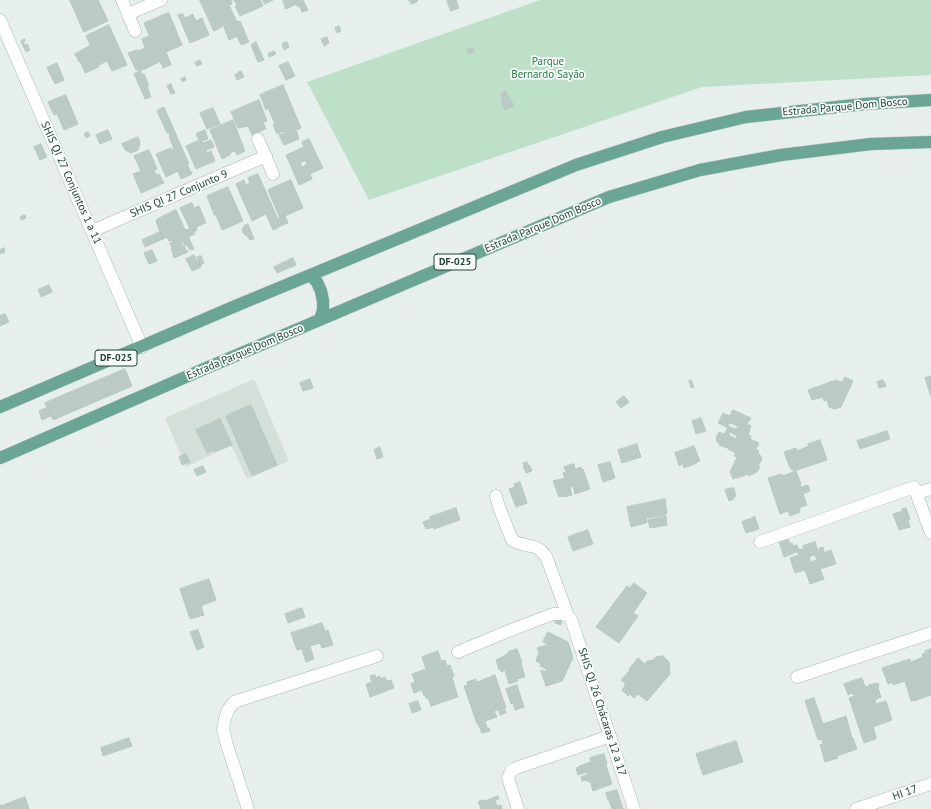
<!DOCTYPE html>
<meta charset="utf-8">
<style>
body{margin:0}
canvas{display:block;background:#e6efeb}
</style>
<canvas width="931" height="809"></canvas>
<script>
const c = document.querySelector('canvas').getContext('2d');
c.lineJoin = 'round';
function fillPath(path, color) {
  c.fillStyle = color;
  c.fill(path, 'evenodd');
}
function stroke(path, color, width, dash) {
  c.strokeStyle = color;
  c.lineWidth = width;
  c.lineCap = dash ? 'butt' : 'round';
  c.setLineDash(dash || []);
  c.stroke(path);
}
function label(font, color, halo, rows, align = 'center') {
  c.font = font + ' "PT Sans",sans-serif';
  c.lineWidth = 3.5;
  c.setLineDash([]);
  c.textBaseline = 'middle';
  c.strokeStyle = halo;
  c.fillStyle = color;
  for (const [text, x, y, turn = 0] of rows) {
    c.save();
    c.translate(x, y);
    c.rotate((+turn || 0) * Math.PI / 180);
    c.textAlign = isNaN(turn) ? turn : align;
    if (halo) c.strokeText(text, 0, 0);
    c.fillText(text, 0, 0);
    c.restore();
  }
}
fillPath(new Path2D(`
 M254 379 289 461 247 479 231 445 186 467 165 418Z`), '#d4dfda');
fillPath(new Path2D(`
 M540 0H931V75L702 87 369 200 307 82Z`), '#bfe0c8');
const building = new Path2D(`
 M70 0H98L108 21 84 32Z
 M200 0H231L232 4 229 5 237 22 240 21 249 42 241 45 237 36 229 40 223 25 221 26 222 27 214 31Z
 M234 0H260L263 6 240 16 235 6 237 5Z
 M263 0H273L265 4Z
 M283 0H295L297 4 286 9Z
 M295 0H303L305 3 298 7Z
 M409 0H417L418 1 412 4Z
 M447 0H456L459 8 451 11Z
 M305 4 308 10 302 12 300 6Z
 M169 13 182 45 166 52 171 65 163 68 144 23 158 17 162 15Z
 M183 14 185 18 193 14 196 21 202 18 209 35 190 43 178 15Z
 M109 25 127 65 112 71 107 61 99 65 86 36Z
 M339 26 341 31 337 33 335 28Z
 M150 36 161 61 145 69 138 71V69L136 70 128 53 137 50 138 51 145 48 142 39Z
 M327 37 329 43 324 46 321 39Z
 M25 39V41L23 42 25 45 27 44 30 50 26 52 21 41Z
 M256 42 264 60 258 62 251 45Z
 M287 42 289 47 284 50 282 44Z
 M90 46 99 67 85 73 80 61 79 62 75 54Z
 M473 48 474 52 469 54 467 50Z
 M274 51 276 54 269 57 268 54Z
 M200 60 202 64 197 66 195 63Z
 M288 62 295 76 286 80 279 66Z
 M57 63 64 80 55 84 47 68Z
 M141 71 142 75 144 74 149 86H147L151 97 145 99 134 74Z
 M241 71 244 77 237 80 235 75Z
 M185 77 186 80 183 82 181 79Z
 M171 84 175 93 171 94 167 86Z
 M283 85 301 128 296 130 299 139 284 145 279 135 285 133 284 131 277 134 273 125 275 124 268 108 266 110 260 95Z
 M506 91 508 97 509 96 514 106 505 110 501 100 503 99 501 94Z
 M66 95 78 124 64 130 57 114 54 115 48 102Z
 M259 100 267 121 263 122 266 129 252 135 248 126 238 128 231 112Z
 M164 107 174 130 167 133 157 111Z
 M213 108 220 124 207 129 200 113Z
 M233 120 245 151 237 155 235 151 230 153V155L222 159 210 130Z
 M108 130 112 139 100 144 96 135Z
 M174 130 189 164H187L192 174 181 179 178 171 166 177 156 154 171 148 172 150 174 149 169 136 170 135 169 133Z
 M205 130 208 139 202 141 203 143 211 140 214 147 206 150 207 153 211 151 215 161 196 169 186 146 199 140 196 134Z
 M88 132 90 136 86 138 84 134Z
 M138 137 140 143 138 150 131 153 125 150 122 144Z
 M309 139 323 168 310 174 312 179 299 185 286 155 304 147 302 142ZM306 161 307 164 302 167 300 163Z
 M41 144 47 157 40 160 34 147Z
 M149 150 157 169 154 170 156 175 159 174 164 183 141 193 133 174 141 171 134 156Z
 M258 174 281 226 273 230 266 214 252 221 236 184 244 180 246 185 250 183 248 178Z
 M291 180 303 208 280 218 268 190Z
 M228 187 243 221 222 230 216 215H214L213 212 214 210H212L211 207V206L207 196Z
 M192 203 194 208 199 206 206 223 196 227 197 230 194 232 195 234 188 237 185 230 190 229 180 208Z
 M176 210 194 249 191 250V249L190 250 187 245 185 246 183 241 181 242 184 247H185L186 251 187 250 188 252 174 258 171 248H172L170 243 173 241 172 240 169 241 167 237 163 239 156 222H157L156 220 161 217Z
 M24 215H25L26 218 21 220 20 217Z
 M285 216 288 223 280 226 277 219Z
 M248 224 254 239 250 240 248 237 244 234 242 230 244 226Z
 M160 232 163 239 145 247 142 240Z
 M4 248 5 252 0 254V250Z
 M152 250 157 261 149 264 144 253Z
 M194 255 197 261 199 260 201 267 192 271 186 259Z
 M201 256 204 263 201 265 197 257Z
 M293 258 296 265 277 273 274 267Z
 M49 285 52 292 41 297 38 290Z
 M5 314 9 322 0 326V316Z
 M125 369 132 386 53 420 45 403Z
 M930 376H931V397L925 378Z
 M845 377 853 381 841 407 834 409 829 407 827 400 824 401 823 397 812 400 808 390 836 380 840 382 843 381Z
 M310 379 313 388 303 391 300 383Z
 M691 380 694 387 691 388 689 381Z
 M883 380 886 386 879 388 877 382Z
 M624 396 629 402 621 408 616 402Z
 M251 405 277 465 252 476 226 416Z
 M47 408 51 416 42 420 39 411Z
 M733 410 751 418 747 424 751 426 748 435 751 436 750 439 759 443 756 449 759 451 758 453 760 455 762 459 758 466 760 467 757 472 749 476V474L733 479 730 472 737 457 734 456 736 453 728 449V448L719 445 720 443 717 442 716 438 719 432 724 434 728 428 718 423 723 413 730 416ZM730 423 733 424 739 427 735 429 728 426ZM730 432 737 436 736 439 729 435 728 437Z
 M701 418 706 431 696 434 692 421Z
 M220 419 232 445 215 452 214 450 207 453 196 430Z
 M887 431 890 439 860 449 857 441Z
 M820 440 827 460 794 471 790 468 784 452 796 448 797 451 809 446 808 444Z
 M637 444 641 457 622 463 618 450Z
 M694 446 700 461 696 462 697 463 684 468 683 464 679 466 675 453Z
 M380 447 383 457 377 459 374 450Z
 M186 454 190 462 182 465 179 457Z
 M527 462 529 467 524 468 523 463Z
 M610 462 615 478 603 482 598 465Z
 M574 464 575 469 581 467 582 470 583 469 590 489 575 494 573 486 570 488 572 495 565 497 564 496 559 497 553 481 565 478 563 473 566 472 564 467Z
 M203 466 206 472 197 476 194 470Z
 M530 466 532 471 526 473 524 468Z
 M796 471 801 484 800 485 801 487 808 485 810 491 803 494 807 505 799 508 800 512 790 516 788 511 780 514 768 478 782 474V476Z
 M520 482 527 503 516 507 509 489 515 487 514 484Z
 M731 488 734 499 729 501 725 490Z
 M734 488 736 496 734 497 731 489Z
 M665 499 667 513 665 514V515L646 518 647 522 646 523 631 527 627 507Z
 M456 508 460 520 434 529V527L426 529 423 522 431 519 430 517Z
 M906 508 910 519 908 520 910 527 899 530 893 514 903 511 902 509Z
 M666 516 667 525 650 528 648 520Z
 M755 517 759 529 746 533 742 522Z
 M588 530 593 544 573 551 568 537Z
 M788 539 790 544 792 543 793 546 797 545 799 551 784 557 779 542Z
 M815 542 818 551H820L819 548 823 547 824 551 823 552V553L831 550 836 564 820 569 824 579 810 584 805 570 795 573 790 558 799 555 797 552 799 551V550L803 549 804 552 805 551 803 546ZM815 555 817 560 811 562 809 557Z
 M209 579 216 600 201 606 204 615 190 619 180 589Z
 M634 583 647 593 633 613 638 616 619 643 596 627 627 586 630 588Z
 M302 608 305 617 288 623 285 614Z
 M557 615 563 617 561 625 555 623Z
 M322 623 325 631 328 630 333 645 322 648 320 643 310 646 314 659 306 662 302 649 297 650 291 633Z
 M198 630 204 647 197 650 190 632Z
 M548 632 568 642 573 658 562 681 546 686 541 671V670L546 672V669L540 666 541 664 536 661 539 652 537 648 547 645 553 648V647L543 642Z
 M517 649 522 662 521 663 525 677 517 679 518 681 509 684 505 670 501 672 500 669 499 670 496 660 506 655V654L509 653 508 652Z
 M931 649V695L914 701V700L911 701 905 681 893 685V682L888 684 882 668 910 659 911 662 923 657 922 654 926 653 925 651Z
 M438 651 441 661 445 660 447 666 450 665 454 676 452 677 458 697 431 706 428 698H426L425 695 424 696 422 690 414 693 411 684 415 682 412 674 426 669 422 657Z
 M663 656 669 662 670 674 647 701 638 694 634 698 630 694 628 696 622 690 625 686V683L621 680 630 670 629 669 638 658 645 664 647 661 653 660 656 657Z
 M375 675 376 678 380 676 381 679 385 677 387 681 391 680 394 688 370 697 366 684 372 682 370 676Z
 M495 675 506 708H504L506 713 500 715 499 710 494 711 497 717 485 721 487 728H489L490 731 482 733 478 724H477L464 686 468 685 467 682 476 679 477 682Z
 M862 678 865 687 869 686V685L877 683V684L878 683 879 687 878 688 881 697 876 699 875 701 876 704 886 701 892 720 873 727 876 737V739L864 743 849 698 856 695V694L853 695 852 693 848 695 844 684Z
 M517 685 524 707 515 710 513 703 511 704 506 689Z
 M814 698 823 724 846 716 852 738H853L857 749 837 756 838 758 825 762 820 745 823 744 822 739 818 740 805 701Z
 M418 701 421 710 412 713 409 704Z
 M129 738 132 746 103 756 101 748Z
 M736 741 743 762 703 775 696 754Z
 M604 754 607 764 606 765 612 784 593 791 590 781 588 782 587 780 582 781 581 777 588 774 587 772 578 775 576 768 579 767V766L591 762 590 758Z
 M617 790 623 809H612L609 800H608L606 793Z
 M498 796 499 799 495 800 497 806 501 805 502 809H481L478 802H480L479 801 483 800 484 801Z
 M25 797 29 809H0V804V806Z`);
fillPath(building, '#bbcac4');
stroke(building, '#b8c9c2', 1);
const minor = new Path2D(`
 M122 0 135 31
 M128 14 161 0
 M0 20 142 347
 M258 139 273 174
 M92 231 266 156
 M916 493 931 489
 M496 496 499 507 512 540C520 546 531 544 539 549 542 551 544 554 546 556L568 616 571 619 634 809
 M760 542 914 487 931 533
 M458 652 506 632 553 614H562L568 616
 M797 677 931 633
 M248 809 227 745 223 729 225 719 228 710 234 702 240 700 377 656
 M518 809 508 778 511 771 516 768 610 736
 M856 809 931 784`);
const major = new Path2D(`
 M310 275 317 282 321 291 323 301V310L320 320
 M0 407 233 307 576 165 662 137 746 117 864 104 931 100
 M0 458 204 369 609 197 700 170 781 155 871 144 931 142`);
stroke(minor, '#a8b8b2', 13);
stroke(major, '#c2cac8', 13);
stroke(minor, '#fff', 12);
stroke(major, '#6aa596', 12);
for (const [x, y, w] of [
 [455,262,42],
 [116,358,42]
]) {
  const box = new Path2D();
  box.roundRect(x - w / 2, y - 8, w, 16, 3);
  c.fillStyle = '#f7fbf9';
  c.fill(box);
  stroke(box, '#24423a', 1);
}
label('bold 10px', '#24423a', null, [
 ["DF-025",455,262],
 ["DF-025",116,358]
]);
label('11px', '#2d7a4b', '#f7fbf9', [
 ["Parque",548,62],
 ["Bernardo Sayão",548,75]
]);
label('11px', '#24423a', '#f7fbf9', [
 ["Estrada Parque Dom Bosco",845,107,-5],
 ["SHIS QI 27 Conjuntos 1 a 11",71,183,66],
 ["SHIS QI 27 Conjunto 9",179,194,-23],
 ["Estrada Parque Dom Bosco",543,225,-23],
 ["Estrada Parque Dom Bosco",245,352,-23],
 ["SHIS QI 26 Chácaras 12 a 17",602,712,72],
 ["HI 17",905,793,-19]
]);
</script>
